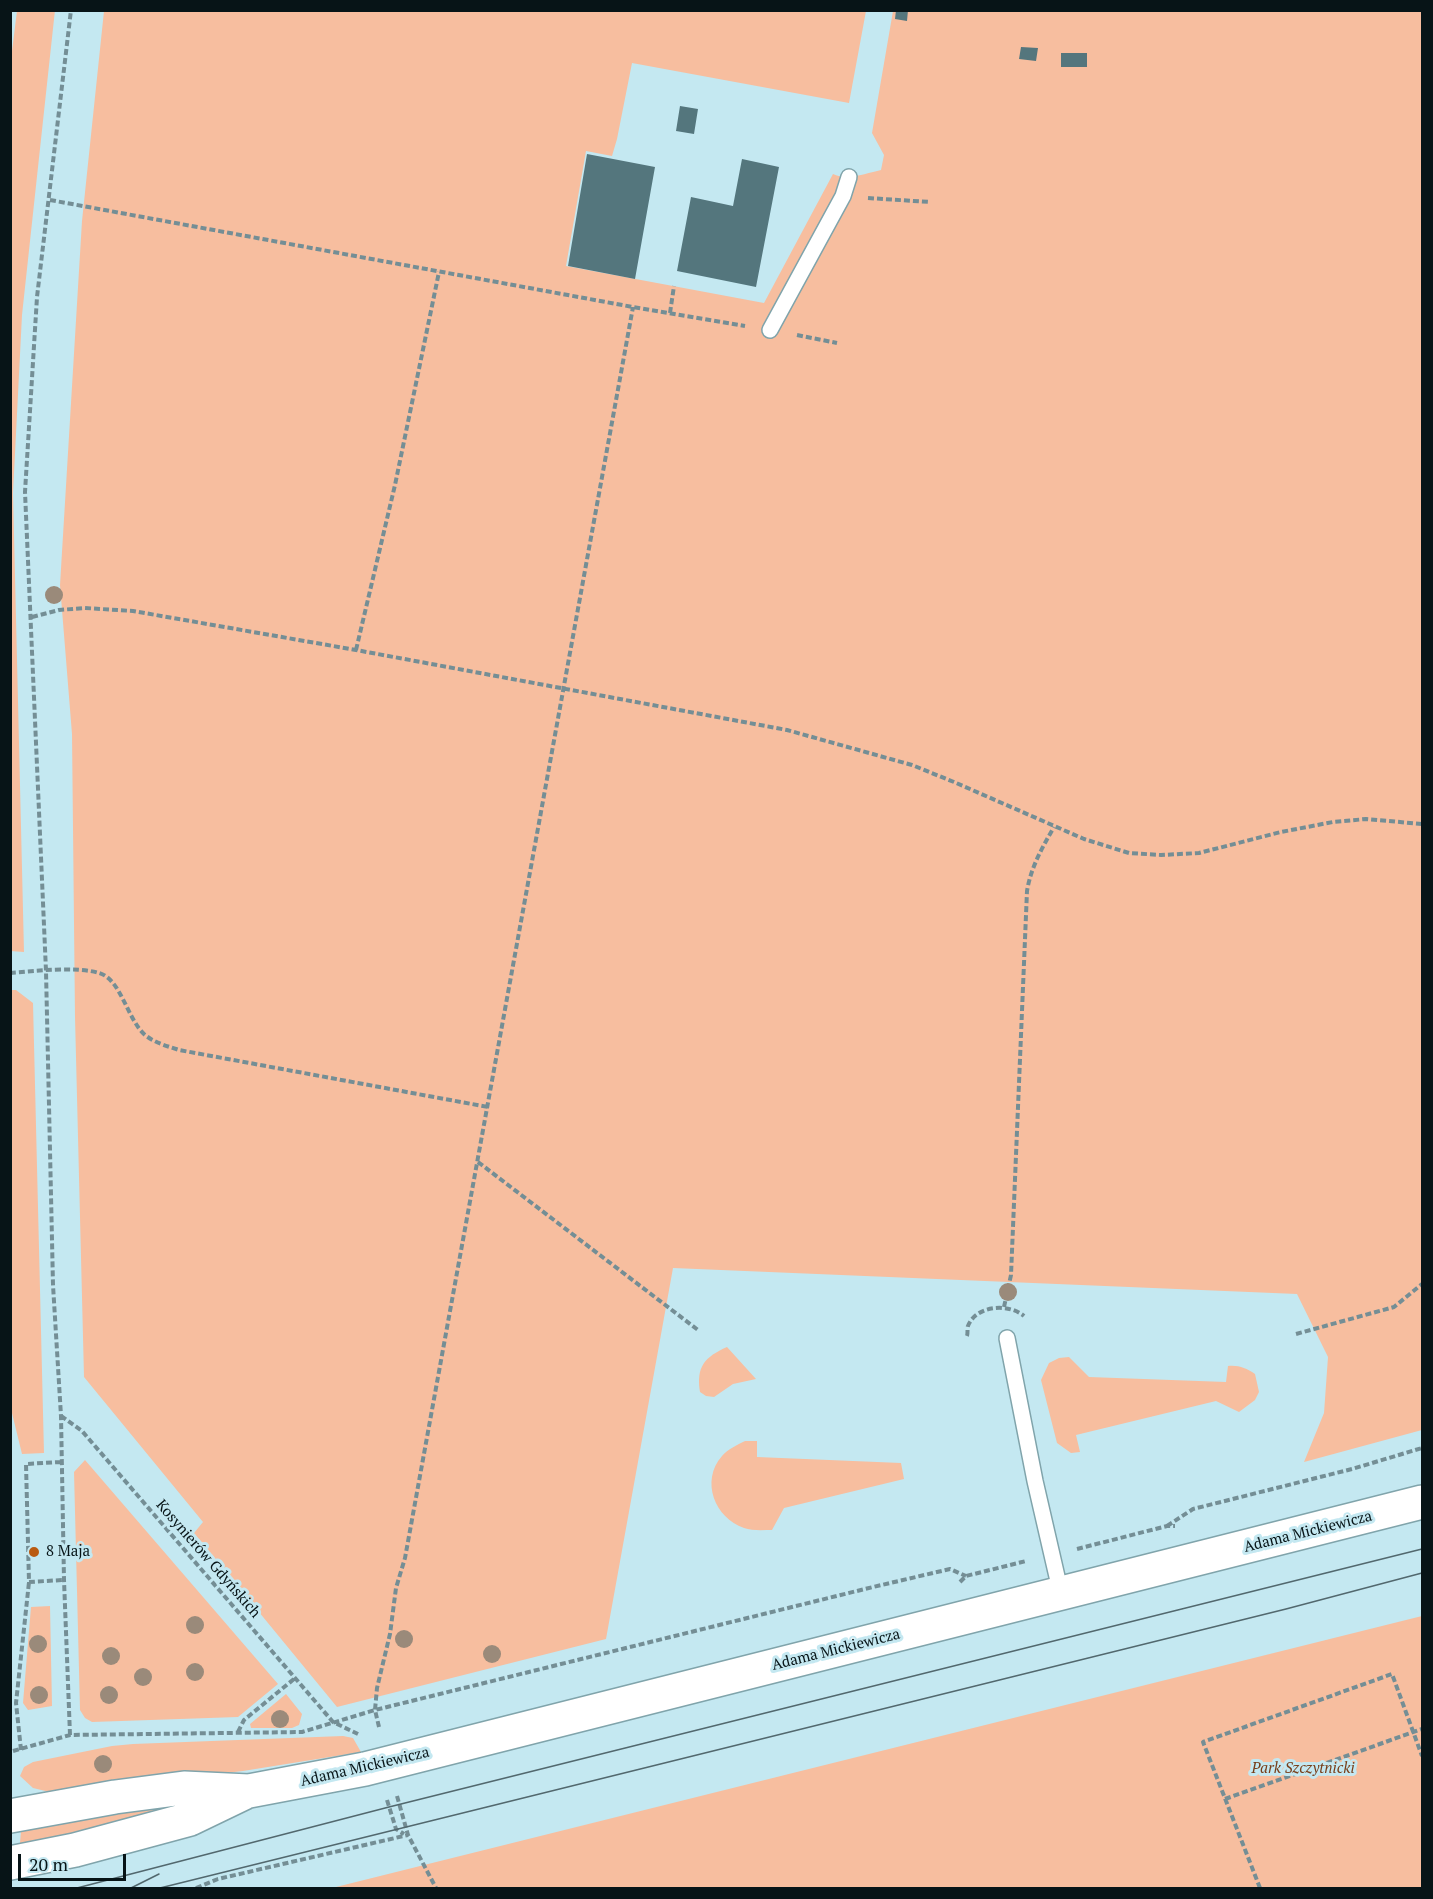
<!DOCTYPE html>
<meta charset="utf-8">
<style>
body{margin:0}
#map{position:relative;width:1433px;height:1899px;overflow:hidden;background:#c4e8f1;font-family:"PT Serif",serif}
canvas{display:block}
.frame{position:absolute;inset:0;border:12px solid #071417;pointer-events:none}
.scale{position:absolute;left:18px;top:1854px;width:108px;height:27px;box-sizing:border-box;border:3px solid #071417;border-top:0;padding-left:8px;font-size:18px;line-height:21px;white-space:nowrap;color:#071417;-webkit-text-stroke:4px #c4e8f1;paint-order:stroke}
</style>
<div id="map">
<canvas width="1433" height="1899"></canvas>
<div class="frame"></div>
<div class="scale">20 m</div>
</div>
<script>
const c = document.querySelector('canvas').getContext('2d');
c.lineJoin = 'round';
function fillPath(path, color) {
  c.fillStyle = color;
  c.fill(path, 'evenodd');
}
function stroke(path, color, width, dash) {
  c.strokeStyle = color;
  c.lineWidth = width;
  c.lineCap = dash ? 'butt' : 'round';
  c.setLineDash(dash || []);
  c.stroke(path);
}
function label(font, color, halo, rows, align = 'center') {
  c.font = font + ' "PT Serif",serif';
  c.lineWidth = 6;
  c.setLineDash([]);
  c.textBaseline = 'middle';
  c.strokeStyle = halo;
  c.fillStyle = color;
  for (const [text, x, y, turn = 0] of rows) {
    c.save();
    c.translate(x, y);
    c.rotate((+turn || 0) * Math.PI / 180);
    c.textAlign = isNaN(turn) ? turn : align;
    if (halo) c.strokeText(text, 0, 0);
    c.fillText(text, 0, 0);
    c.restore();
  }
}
fillPath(new Path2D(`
 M55 10 22 315 13 493 24 952 10 951V67L17 11Z
 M104 11H866L849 103 632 63 617 139 612 156 586 151 566 266 764 303 833 174C847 181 867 173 881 170L884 155 872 133 893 11H1422V1430L1304 1462 1324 1413 1328 1357 1297 1294 673 1268 606 1639 337 1707 194 1533 203 1522 84 1377 75 1017 72 734 60 585 82 221Z
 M11 990H16L33 1003 44 1453 22 1454 11 1409Z
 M727 1347 756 1379 733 1384 714 1397 706 1396 700 1392C696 1366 705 1357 727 1347Z
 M1069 1357 1089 1377 1226 1382 1228 1366C1239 1365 1246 1368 1255 1374L1259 1392 1255 1400 1239 1412 1216 1401 1076 1435 1080 1452 1071 1453 1057 1443 1041 1380 1049 1363 1059 1358Z
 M745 1441H757V1457L901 1463 904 1479 784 1508 772 1530C763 1530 752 1531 744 1528 715 1518 700 1481 722 1456 728 1449 737 1445 745 1441Z
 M85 1460 278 1684 238 1717 92 1722 85 1718 80 1710 74 1472Z
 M50 1606 52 1706 28 1710 23 1703 31 1607Z
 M1422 1616V1888H332Z
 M286 1694 302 1714 299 1725 292 1728H251L250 1724Z
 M343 1736 353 1738 361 1752 243 1771 54 1793 33 1788 20 1776 24 1767 33 1762 112 1746 133 1744Z
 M188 1805 23 1845 20 1843 21 1831 127 1808Z`), '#f7be9f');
fillPath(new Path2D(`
 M896 10H908L907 21 895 19Z
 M1021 47 1038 48 1036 61 1019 59Z
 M1061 53H1087V67H1061Z
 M680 106 698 109 694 134 676 131Z
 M587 154 655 167 635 279 568 266Z
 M742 159 779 167 756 287 677 271 691 197 733 206Z`), '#54767d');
const service = new Path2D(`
 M770 330 843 196 849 177
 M1007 1338 1035 1481 1061 1594`);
const secondary = new Path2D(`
 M10 1816 115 1797 184 1788 249 1791 365 1769 1422 1502
 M10 1863 75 1850 190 1819 244 1793`);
stroke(service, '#80a4ab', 18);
stroke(secondary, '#80a4ab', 36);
stroke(new Path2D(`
 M868 198 930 202
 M50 200 633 307 745 326
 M670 313 674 286
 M797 335 837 343
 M32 617 59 610 85 608 133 611 356 650 787 730 912 765 954 782 1084 839 1129 853 1161 855 1199 853 1281 832 1333 822 1366 819 1422 824
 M356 650 395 485 439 272
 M10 973C35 971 76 966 99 973 121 979 127 1019 145 1035 155 1043 167 1046 179 1050L488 1107
 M478 1162 698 1330
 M1004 1307 1011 1275 1027 891C1031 867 1042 848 1054 827
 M1296 1334 1394 1307 1422 1284
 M967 1336C968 1333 967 1329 968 1326 976 1305 1009 1303 1024 1316
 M61 1416 82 1431 333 1722 358 1734
 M61 1462 26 1464 29 1582 63 1580
 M1167 1526 1193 1509 1352 1469 1422 1448
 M1077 1549 1167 1526H1175
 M960 1582 966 1576 1026 1561
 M379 1727 375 1710 377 1688 390 1634 396 1588 405 1558 633 307
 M238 1732 244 1720 294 1679
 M70 1735 64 1580 61 1416 53 1285 46 971 25 492 37 297 71 10
 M21 1750 16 1703 29 1582
 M13 1751 70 1735 302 1732 375 1710 873 1587 950 1569 966 1576
 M397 1796 408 1835 436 1888
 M1225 1799 1422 1729
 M387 1800 396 1829 404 1834
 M196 1888 218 1879 408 1835
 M1260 1888 1203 1742 1392 1674 1422 1756`), '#748e95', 4, [6, 3]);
stroke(service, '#fff', 15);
stroke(secondary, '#fff', 33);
stroke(new Path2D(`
 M77 1888 389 1807 1422 1549
 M131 1888 159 1874
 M160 1888 1286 1609 1422 1573`), '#52686e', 1.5);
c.fillStyle = '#9a8a7a';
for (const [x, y] of [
 [54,595],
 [1008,1292],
 [195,1625],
 [404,1639],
 [38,1644],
 [492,1654],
 [111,1656],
 [195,1672],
 [143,1677],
 [39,1695],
 [109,1695],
 [280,1719],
 [103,1764]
]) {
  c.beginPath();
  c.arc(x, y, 9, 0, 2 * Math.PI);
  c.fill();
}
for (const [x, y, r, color] of [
 [34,1552,6,"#b95a11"]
]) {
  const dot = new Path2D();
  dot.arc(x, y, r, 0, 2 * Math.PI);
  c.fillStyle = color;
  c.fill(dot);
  stroke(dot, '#c4e8f1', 2);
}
label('15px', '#071417', '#c4e8f1', [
 ["Adama Mickiewicza",1308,1532,-14],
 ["Kosynierów Gdyńskich",208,1559,49],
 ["Adama Mickiewicza",836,1650,-14],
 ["Adama Mickiewicza",365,1767,-13]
]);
label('15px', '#071417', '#c4e8f1', [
 ["8 Maja",46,1552]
], 'left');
label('italic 15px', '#783e19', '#c4e8f1', [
 ["Park Szczytnicki",1303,1769]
]);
</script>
